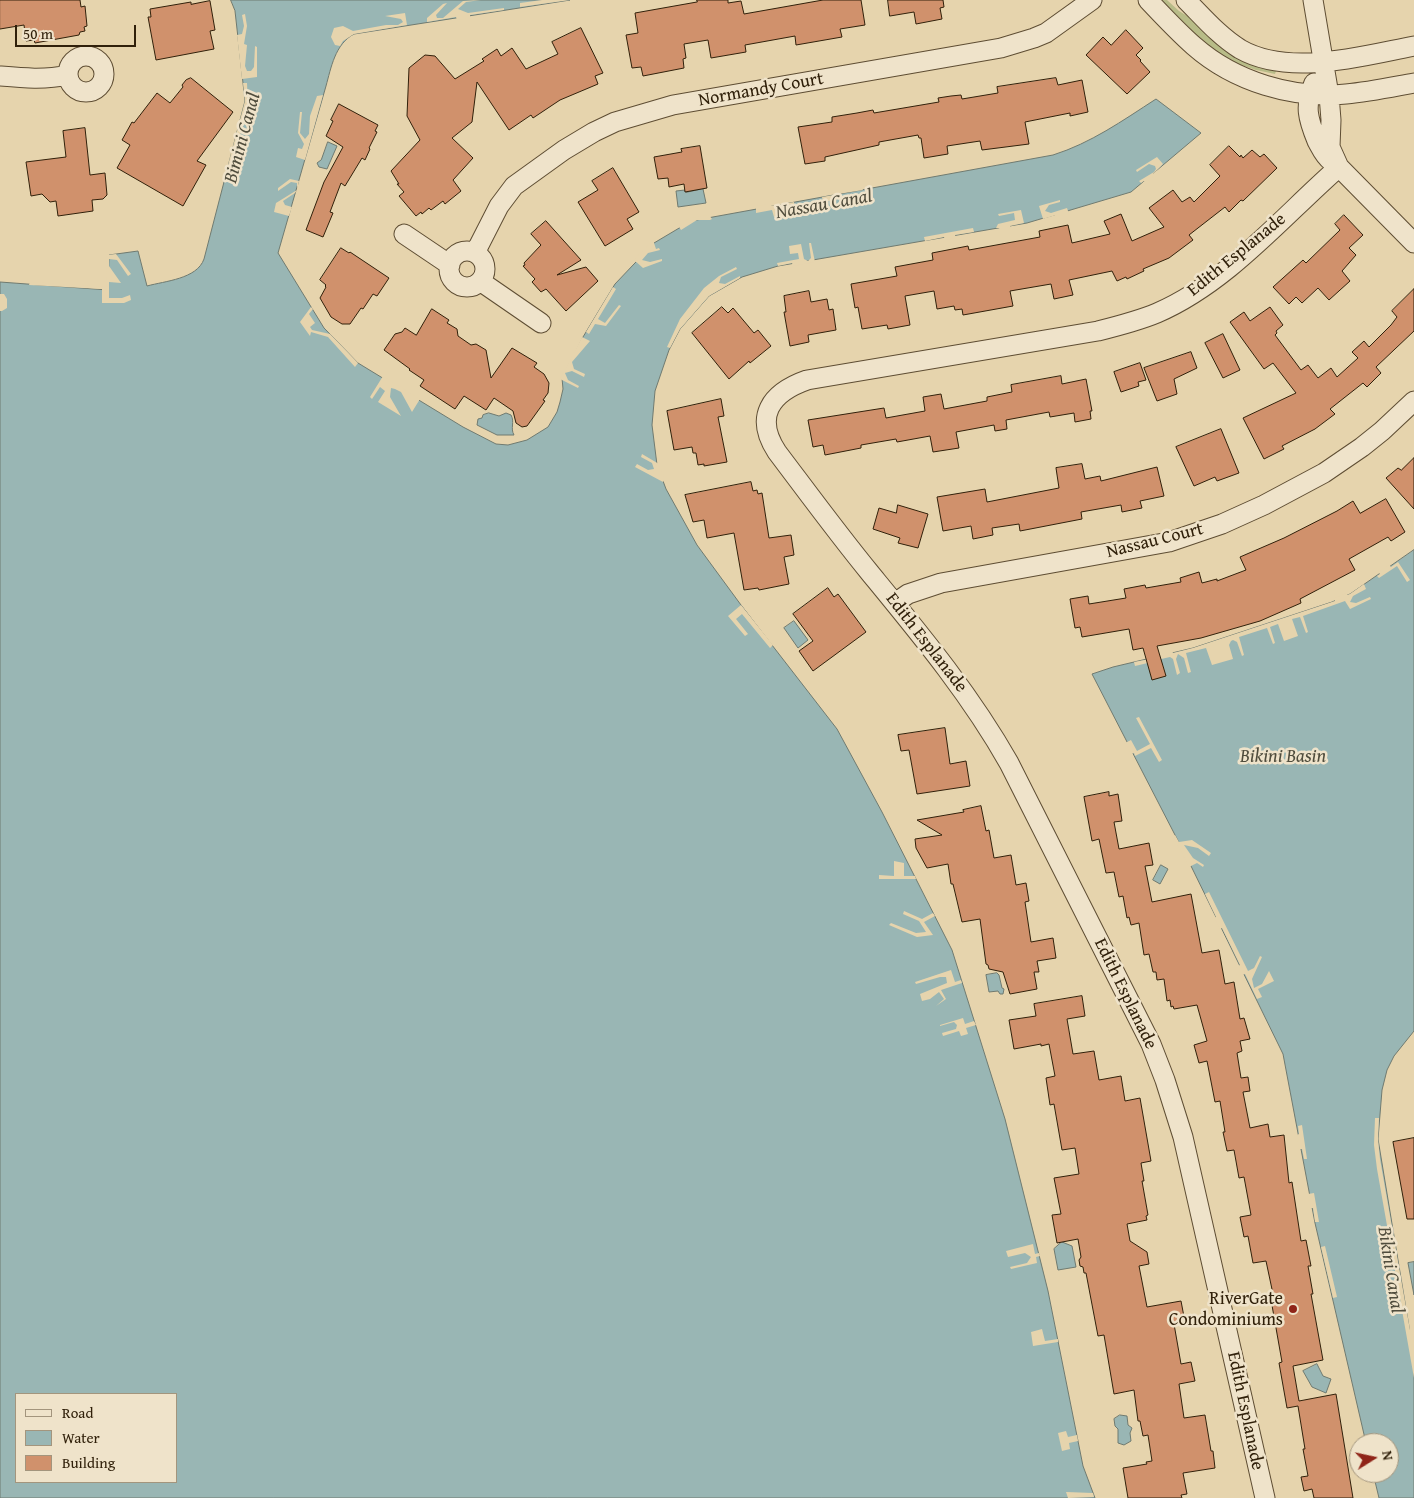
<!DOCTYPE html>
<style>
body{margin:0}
#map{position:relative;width:1414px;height:1498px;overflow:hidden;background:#e6d4ad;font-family:"Gentium Book Plus",serif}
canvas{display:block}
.legend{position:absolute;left:15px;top:1393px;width:162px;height:90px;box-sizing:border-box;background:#efe3ca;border:1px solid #a3957d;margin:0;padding:6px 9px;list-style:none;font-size:15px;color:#30200a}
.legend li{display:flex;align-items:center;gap:10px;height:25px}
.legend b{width:25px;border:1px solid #a3957d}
.north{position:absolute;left:1349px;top:1433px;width:50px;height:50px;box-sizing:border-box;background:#efe3ca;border:1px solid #a3957d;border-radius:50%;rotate:80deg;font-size:14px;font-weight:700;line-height:20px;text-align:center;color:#30200a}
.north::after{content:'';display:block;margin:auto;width:18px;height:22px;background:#8f2418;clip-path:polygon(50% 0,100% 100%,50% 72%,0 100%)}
.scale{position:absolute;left:15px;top:25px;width:121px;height:22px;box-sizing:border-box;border:2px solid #30200a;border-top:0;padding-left:6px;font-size:15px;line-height:18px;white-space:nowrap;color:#30200a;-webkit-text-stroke:4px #efe3ca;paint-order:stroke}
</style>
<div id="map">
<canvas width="1414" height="1498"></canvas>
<ul class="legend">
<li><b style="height:6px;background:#efe3ca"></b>Road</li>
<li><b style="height:14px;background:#99b6b4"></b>Water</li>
<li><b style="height:14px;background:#d0916c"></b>Building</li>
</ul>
<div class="north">N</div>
<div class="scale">50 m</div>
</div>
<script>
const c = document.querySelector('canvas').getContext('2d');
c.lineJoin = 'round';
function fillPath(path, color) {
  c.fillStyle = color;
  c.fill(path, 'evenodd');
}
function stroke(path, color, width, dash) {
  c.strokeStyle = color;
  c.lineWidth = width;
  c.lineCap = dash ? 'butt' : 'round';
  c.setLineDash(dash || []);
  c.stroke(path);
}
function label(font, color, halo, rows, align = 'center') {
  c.font = font + ' "Gentium Book Plus",serif';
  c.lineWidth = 5;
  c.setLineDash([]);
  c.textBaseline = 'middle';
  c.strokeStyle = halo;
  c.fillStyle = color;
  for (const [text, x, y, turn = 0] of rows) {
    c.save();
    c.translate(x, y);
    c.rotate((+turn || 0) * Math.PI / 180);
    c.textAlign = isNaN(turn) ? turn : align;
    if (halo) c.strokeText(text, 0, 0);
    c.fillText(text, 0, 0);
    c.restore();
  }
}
fillPath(new Path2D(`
 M1155 0H1167L1179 11 1275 69 1276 71 1275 74 1256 70 1221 58Z`), '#b8bc88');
const water = new Path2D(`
 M231 0H570L354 34C335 44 331 68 326 86L278 253 324 328 358 363 463 427 496 444 508 445 527 440 548 427 557 412 560 402 563 389 562 378 583 337 615 284 654 243 691 221 1053 155C1091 143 1122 121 1156 99L1201 133 1131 192 1027 223 778 266 742 277 709 296 680 329 669 350 655 391 652 425 657 465 666 489 697 545 741 605 837 729 882 812 952 950 1005 1119 1048 1291 1083 1466 1095 1498H0V282L108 290 109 255 138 251 147 286C165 281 197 279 204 259L245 101 235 11ZM16 1394H176V1482H16Z
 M328 142 337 146 327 169 319 167 317 163 321 160Z
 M703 189 706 203 678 207 676 191 685 190 686 192Z
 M489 413 499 416 506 413 511 415C515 422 510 428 514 435H497L477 425 478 419 482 418 483 415Z
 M1414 550V1031L1394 1056 1387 1070 1382 1090 1378 1139 1414 1357V1498H1379L1373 1473H1389V1443H1366L1315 1223 1283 1054 1191 866 1092 674 1113 667 1193 648 1332 602 1350 594Z
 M794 621 808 640 798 648 784 628Z
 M1161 865 1168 869 1160 884 1153 880Z
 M997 973 999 975 1002 988 1004 989 1003 994H1000L998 991 989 992 986 975Z
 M1062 1242 1072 1246 1076 1267 1058 1270 1054 1249Z
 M1414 1262V1295L1408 1263Z
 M1317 1364 1323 1376 1331 1379 1326 1393 1312 1387 1303 1371Z
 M1120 1415 1127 1416 1128 1425 1132 1428 1130 1433 1131 1441 1124 1445 1118 1443V1429L1115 1426 1114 1419Z`);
fillPath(water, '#99b6b4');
stroke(water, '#6f7a70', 1);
fillPath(new Path2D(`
 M481 0 466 2 458 9 468 13 504 8V10L470 15V18L457 20 456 17 427 22V18L443 4 447 3 436 15 437 18H443L463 1Z
 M542 0H570L520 7V3Z
 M405 13 407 25 354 34 343 41 340 46 335 45 331 37 334 28 343 26 353 31 386 25H398L403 22 401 19 385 16Z
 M245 14 247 26 244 44 247 45 245 66 247 71H251L254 67 255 46 257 47V77L242 79 237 35 242 34 244 26 242 15Z
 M243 83H247L248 105 231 170 227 169 245 101Z
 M323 95 305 160 296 157 298 148 302 149 304 144 298 133 300 112H302L300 133 305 139 309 134 310 116 317 96Z
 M1157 157 1163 164 1153 174 1154 176 1146 182 1144 181 1141 183 1139 181 1154 172 1156 169 1155 166 1149 164 1137 172 1136 170Z
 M290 179 299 181 297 190 295 193 283 201 285 205 292 207 289 216 274 212 276 203 297 190V183L291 182 278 191V188Z
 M862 188 863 190 838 194 839 199 823 202 822 197 834 195V193Z
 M1060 200V202L1049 205 1045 211 1051 213 1067 208 1069 214 1057 217 1056 215 1043 219 1039 206Z
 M794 202V204L779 207 777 212 780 215 797 212V213L774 217 772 210 756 213V206L771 204V206Z
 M1021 210 1024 223 1010 226V228L1000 230 999 228H996L998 224 1015 220 1014 213 999 216 998 214Z
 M709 215 712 219 710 220H697L681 230 678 225 690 218Z
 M973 228 974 232 955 235 956 238 945 240 944 237 925 241 924 237Z
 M650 243H654L656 249 659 248 660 250 648 253 642 260 650 262 662 259V261L643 268 634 260Z
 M809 243H811L815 262 793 266 792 263 778 266 777 263 799 259 798 253 790 254 789 246 801 244 804 259 808 261 811 258Z
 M116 254 131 274 128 276 117 260 109 259V266L121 283 109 282V298H122L130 295 131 300 124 303H102V289L29 285 30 282 106 287 107 255Z
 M736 267 737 269 721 277 719 283 725 284 740 276V278L709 296 680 329 670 348 667 347 680 319 704 288 719 276Z
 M613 287 616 289 598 319 605 323 619 305 621 306 606 326 595 324 589 334 586 332Z
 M0 294H4L7 299V308L2 311H0Z
 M311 307 313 309 309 314 315 323 310 327 312 330 330 334 358 363 355 367 328 337 311 332 310 336 300 322Z
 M582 337 590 341 572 362 574 369 585 374 584 377 572 371 565 373 568 380 579 386 578 388 560 379Z
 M383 376 420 399 412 412 401 392 395 389 391 388 390 397 401 416 378 402 385 391 380 387 372 399 370 397Z
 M642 454 659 464 665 479 663 482 635 467 637 464 648 470 654 469 652 463 641 457Z
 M1398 562 1410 580 1407 582 1397 566 1379 578 1377 576 1380 574 1378 572 1389 565 1391 567Z
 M1364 584 1366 589 1353 596 1350 602 1356 603 1370 597 1371 599 1350 609 1345 601 1303 616 1308 632 1306 633 1300 617 1292 619 1298 636 1284 641 1278 624 1270 627 1275 643 1273 644 1267 628 1239 637 1244 655 1242 656 1237 642 1233 640 1231 641 1229 645 1233 659 1212 665 1206 648 1186 653 1191 672 1188 673 1184 658 1178 654 1176 659 1180 673 1177 675 1173 659 1170 657 1157 660 1158 666 1163 665 1166 676 1152 680 1149 668 1153 667 1152 662 1135 666 1134 662 1160 657V654L1172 651 1173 653 1193 648 1332 602 1335 601V598L1346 593 1347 595 1350 594Z
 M741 605 773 645 770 648 742 614 736 619 748 634 745 636 728 616Z
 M1139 717 1162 760 1159 762 1151 748 1135 756 1134 753 1131 754 1125 743 1131 740 1137 751 1150 744 1136 718Z
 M1175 835 1179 842 1192 840 1211 853 1209 856 1198 848 1184 845 1193 858 1204 865 1203 867 1197 863 1189 867 1173 836Z
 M894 861 904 863V876H915L916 879H879V875L894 876Z
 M1209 892 1248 971 1254 968 1260 956 1262 957 1252 979 1254 988 1262 984 1269 971 1274 981 1258 989 1262 997 1257 999 1245 974 1242 975 1238 966 1240 965 1222 928 1220 929 1214 918 1216 917 1205 894Z
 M904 911 922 919 933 913 935 916 924 922 933 935 917 937 889 925 891 923 916 933 926 932 919 921 903 914Z
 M951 970 955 982 961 980 962 983 941 990 946 999 936 1006 944 999 939 992 930 999 922 1001 920 994 947 983 946 977H940L916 984 915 982Z
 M963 1018 965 1024 974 1021 976 1025 966 1028 968 1034 961 1036 959 1031 943 1036 942 1033 956 1029 957 1025 954 1022 940 1026V1025Z
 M1375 1118H1379L1378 1139 1380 1159 1410 1330H1412L1414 1342V1378L1377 1169 1374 1145Z
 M1302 1125 1307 1159H1304L1302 1149H1299L1297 1135 1299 1134 1298 1126Z
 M1314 1193 1319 1222H1315L1313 1208H1310L1308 1194Z
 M1033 1244 1035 1254 1039 1253 1040 1256 1036 1257 1037 1263 1011 1269 1010 1267 1027 1263 1031 1257 1025 1253 1008 1257 1006 1251Z
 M1325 1246 1337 1297 1333 1298 1321 1247Z
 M1042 1329 1045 1341 1058 1339V1342L1033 1346 1031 1332Z
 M1066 1431 1068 1437 1077 1435 1078 1441 1069 1443 1070 1449 1062 1451 1058 1433Z
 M1066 1492 1093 1493 1094 1497 1068 1498Z`), '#e6d4ad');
const building = new Path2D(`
 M0 0H80L81 7 85 6 87 26 84 27 85 31 80 32 79 35 35 43 34 40 26 41 24 25 0 29Z
 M697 0H728V3L741 1 744 14 823 0H861L865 25 840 29 842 37 796 45 795 36 745 45 746 52 711 58 708 40 684 44 686 58 683 59 684 68 643 76 641 67 632 68 626 35 638 33 635 13 697 2Z
 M888 0H943L944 7 940 8 942 19 916 24 914 12 890 16Z
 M210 1 215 30 210 31 214 49 156 60 148 17H151L150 9 191 2V4Z
 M581 28 603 73 595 76 598 84 560 100 533 118 531 115 509 130 477 82 472 122 452 138 473 158 453 180 461 191 445 204 443 201 431 210 429 208 422 214 421 212 416 216 399 196 404 192 397 184H399L391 171 420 140 407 116 409 68 425 55 435 56 455 79 484 61 482 59 497 49 501 56 512 48 526 69 558 54 552 42Z
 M1126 30 1143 48 1136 55 1141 60 1140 61 1150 72 1127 94 1086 55 1103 37 1111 45Z
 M191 78 233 112 197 161 206 165 183 206 117 168 130 145 122 140 132 122 134 123 157 93 170 103 183 87 182 85 186 80Z
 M1056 78 1058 85 1082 80 1088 112 1070 116V113L1025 122 1029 144 982 150 980 141 947 146 948 154 924 158 921 138H919L918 135 879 142V145L825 157V161L805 164 798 127 832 122V117L857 113 873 110 874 113 939 102 938 98 951 96 961 95 962 99 998 93 997 87Z
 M339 104 378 125 375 131 377 132 369 148 370 149 365 160 362 158 345 186 341 183 330 212 333 213 323 237 306 230 324 182 343 147 326 136 333 121 331 120Z
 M85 128 90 175 105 173 107 195 103 199 92 200 93 211 58 216 56 201 50 202 42 194 31 196 26 162 66 157 63 131Z
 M700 146 707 188 685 192 684 184 669 187 668 178 658 179 654 157 682 152 681 149Z
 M1229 146 1240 157 1241 155 1243 158 1252 150 1260 157 1264 154 1277 168 1243 201 1241 200 1229 212 1225 207 1189 235 1193 240 1169 258 1143 269 1144 271 1127 279 1126 277 1117 281 1112 271 1069 280 1073 295 1054 299 1051 284 1010 291 1013 306 963 315 962 309 955 310 954 306 937 309 934 291 905 296 910 325 888 329 887 325 862 329 858 307 855 308 851 284 897 276 895 267 933 260 932 253 968 246 969 250 1040 237 1039 231 1068 225 1072 243 1110 234 1104 221 1121 214 1132 241 1164 227 1149 208 1173 190 1182 202 1190 197 1194 202 1220 176 1210 165Z
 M613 168 639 212 627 219 633 229 605 246 578 202 598 190 592 181Z
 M1344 215 1363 235 1349 248 1356 255 1342 271 1350 281 1329 300 1318 288 1302 303 1296 297 1289 304 1273 287 1303 260 1306 263 1340 230 1335 224Z
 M546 221 581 260 557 275 586 267 598 281 566 311 546 289 541 292 532 282 535 279 523 266 525 265 524 263 541 245 531 234Z
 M341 248 349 253 350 252 389 278 377 296 373 294 363 309 361 308 350 324H342L331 317 320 298 326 287 325 286 326 285 320 280Z
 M1414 289V331L1376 367 1381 373 1367 387 1363 383 1330 409 1335 414 1315 429 1282 446 1284 449 1264 459 1243 418 1296 393 1273 363 1264 369 1230 322 1244 312 1250 321 1270 307 1283 325 1276 331 1277 333 1275 335 1301 370 1308 365 1318 378 1331 368 1337 377 1358 358 1352 352 1364 341 1369 347 1391 325 1397 317 1392 311Z
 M809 291 811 302 827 299 829 310 833 309 836 330 808 335 809 342 790 346 784 312H786L784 296Z
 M722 307 728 313 733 308 754 333 758 330 771 346 750 363 749 361 729 379 692 333Z
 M432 309 449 320 447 323 457 329 458 336 471 345 476 344 486 350 491 378 512 348 537 363 534 367 544 374 549 383 548 393 543 400 545 401 527 426 522 427 516 423 513 411 494 398 486 410 464 396 455 409 420 386 424 380 409 370 410 369 384 350 395 334 402 332 405 328 416 335Z
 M1223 334 1240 370 1223 378 1205 343Z
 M1191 352 1197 368 1174 379 1177 394 1157 401 1144 368Z
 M1140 363 1146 380 1138 382 1139 386 1121 392 1114 372Z
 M1061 376 1062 384 1086 379 1092 411H1090L1091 419 1075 422 1074 413 1050 417 1049 412 1006 420 1007 429 995 431 994 425 956 432 959 448 933 452 930 436 897 442 896 439 861 445V448L825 455 823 445 813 447 808 420 884 408 886 418 925 411 923 397 941 394 944 409 987 401V397L1012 392 1011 385Z
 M721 399 724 416 718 417 727 462 704 466V464L698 465 696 453H693L692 447 674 450 667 411Z
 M1221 429 1239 473 1217 481 1215 477 1194 486 1176 447Z
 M1414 458V509L1386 478 1398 468 1401 470Z
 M1082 464 1085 479 1100 476 1101 481 1157 467 1164 496 1140 501 1142 508 1122 512 1121 505 1081 512 1082 519 1020 531 1019 524 992 528 993 535 973 539 971 526 943 531 937 497 985 489 987 502 1059 488 1056 468Z
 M751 482 753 491 757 490 758 494 762 493 769 538 791 535 794 555 784 557 789 584 759 590 758 588 744 590 734 533 707 538 704 520 693 522 685 495Z
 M1386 499 1405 532 1391 541 1388 537 1349 559 1355 570 1300 599 1301 603 1260 621 1201 638 1157 646 1166 676 1152 680 1143 648 1133 650 1129 629 1082 637 1080 627 1075 628 1070 599 1088 596 1089 604 1126 598 1124 589 1145 585 1146 588 1181 582 1180 578 1199 572 1202 583 1217 579V581L1246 570 1240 557 1284 538 1337 511 1353 501 1360 513Z
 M898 505 928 514 918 548 898 543 900 538 873 529 879 508 896 513Z
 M828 588 834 597 838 594 866 632 813 671 799 651 813 641 793 614Z
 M945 728 950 764 966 761 970 786 917 794 909 750 901 751 898 735Z
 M1109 792V796L1118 794 1122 821 1114 822 1119 849 1149 843 1153 865 1145 866 1152 902 1191 894 1202 953 1219 950 1225 984 1234 982 1240 1019 1244 1018 1250 1039 1240 1041 1242 1051 1237 1053 1241 1078 1248 1077 1250 1091 1243 1092 1250 1128 1268 1124 1270 1137 1284 1135 1289 1183 1292 1182 1301 1241 1306 1240 1311 1266H1308L1313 1294H1311L1323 1360 1293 1366 1299 1401 1336 1394 1353 1498H1314L1312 1489 1304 1491 1301 1477 1308 1476 1303 1449H1305L1298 1406 1287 1408 1279 1363 1282 1362 1270 1294H1273L1266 1261 1253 1263 1248 1236 1244 1237 1240 1217 1251 1215 1244 1177 1239 1178 1234 1150 1227 1151 1223 1132H1225L1220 1101 1215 1102 1207 1061 1199 1063 1194 1045 1207 1041 1197 1005 1174 1009 1173 1006 1171 1007 1170 1000 1167 1001 1164 979 1157 980 1156 972H1153L1149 954 1144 955 1139 923 1131 925 1129 917 1127 918 1123 896 1119 897 1114 872 1106 873 1099 839 1092 841 1084 797Z
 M981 806 986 831 989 830 994 858 1011 855 1016 885 1026 883 1029 901 1025 902 1031 942 1053 938 1056 958 1037 961 1039 972H1034L1037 989 1010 994 1003 972 989 969 988 965 986 964 980 919 962 922 953 884H951L948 864 927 868 916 848 915 839 942 835 917 820 964 812 963 810Z
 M1082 996 1085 1016 1067 1019 1073 1054 1094 1051 1099 1080 1121 1076 1125 1101 1140 1098 1151 1161 1141 1163 1144 1181H1142L1148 1215 1146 1216 1147 1220 1127 1224 1130 1241 1147 1252 1149 1264 1139 1266 1147 1307 1181 1301 1185 1322 1174 1324 1181 1364 1191 1362 1195 1381 1179 1384 1184 1418 1205 1415 1211 1451H1213L1215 1468 1183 1473 1187 1494 1181 1495 1182 1498H1128L1123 1468 1147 1464 1146 1462 1152 1461 1148 1435 1143 1436 1140 1421H1138L1134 1390 1114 1394 1104 1335 1098 1336 1086 1273H1084L1083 1267 1080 1266 1079 1260 1081 1257 1078 1239 1057 1243 1052 1215 1061 1214 1054 1178 1079 1174 1075 1148 1062 1150 1054 1104 1050 1105 1046 1078 1055 1076 1049 1044 1041 1046V1044L1014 1049 1009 1020 1036 1016 1034 1004Z
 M1414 1138V1219H1407L1393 1142Z`);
fillPath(building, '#d0916c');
stroke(building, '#30200a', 1);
const minor = new Path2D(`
 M1148 0C1163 16 1178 32 1194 46 1235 82 1293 99 1346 94 1369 92 1392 87 1414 83
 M1186 0C1203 17 1219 36 1240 49 1289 77 1362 56 1414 46
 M1313 0 1329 95 1331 120 1330 147 1339 167 1414 243
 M68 74a18 18 0 1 1 36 0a18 18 0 1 1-36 0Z
 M0 76C23 78 45 80 68 75
 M1314 83C1304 106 1308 119 1317 141 1321 148 1324 156 1331 161
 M404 234 450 265
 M449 269a18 18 0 1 1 36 0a18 18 0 1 1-36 0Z
 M475 253 499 206 514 186 564 150 594 132 615 122 673 105 1001 48 1034 38 1046 33 1092 0
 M480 281 541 323
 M895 603 908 594 941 583 1169 542 1222 524 1264 505 1324 473 1362 447 1382 431 1414 401
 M1265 1498 1183 1137 1165 1080 1151 1044 1009 763C970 694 920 634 870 573 838 534 808 493 777 452 754 417 770 393 807 380L1098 331C1118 326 1138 321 1157 313 1227 283 1282 217 1339 167`);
stroke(minor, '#5e4d33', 21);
stroke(minor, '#efe3ca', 19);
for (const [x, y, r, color] of [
 [1293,1309,5,"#8f2418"]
]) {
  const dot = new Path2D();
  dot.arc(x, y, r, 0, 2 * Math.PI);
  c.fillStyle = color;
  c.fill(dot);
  stroke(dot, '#efe3ca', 2);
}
label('18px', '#30200a', '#efe3ca', [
 ["Normandy Court",761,90,-10],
 ["Edith Esplanade",1237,255,-39],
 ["Nassau Court",1155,541,-14],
 ["Edith Esplanade",926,643,52],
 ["Edith Esplanade",1125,994,64],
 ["Edith Esplanade",1245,1411,78]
]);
label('18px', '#30200a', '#efe3ca', [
 ["RiverGate",1283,1299],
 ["Condominiums",1283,1320]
], 'right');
label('italic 19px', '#504d3d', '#efe3ca', [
 ["Bimini Canal",243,138,-75],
 ["Nassau Canal",824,205,-10],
 ["Bikini Basin",1283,757],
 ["Bikini Canal",1390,1270,81]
]);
</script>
